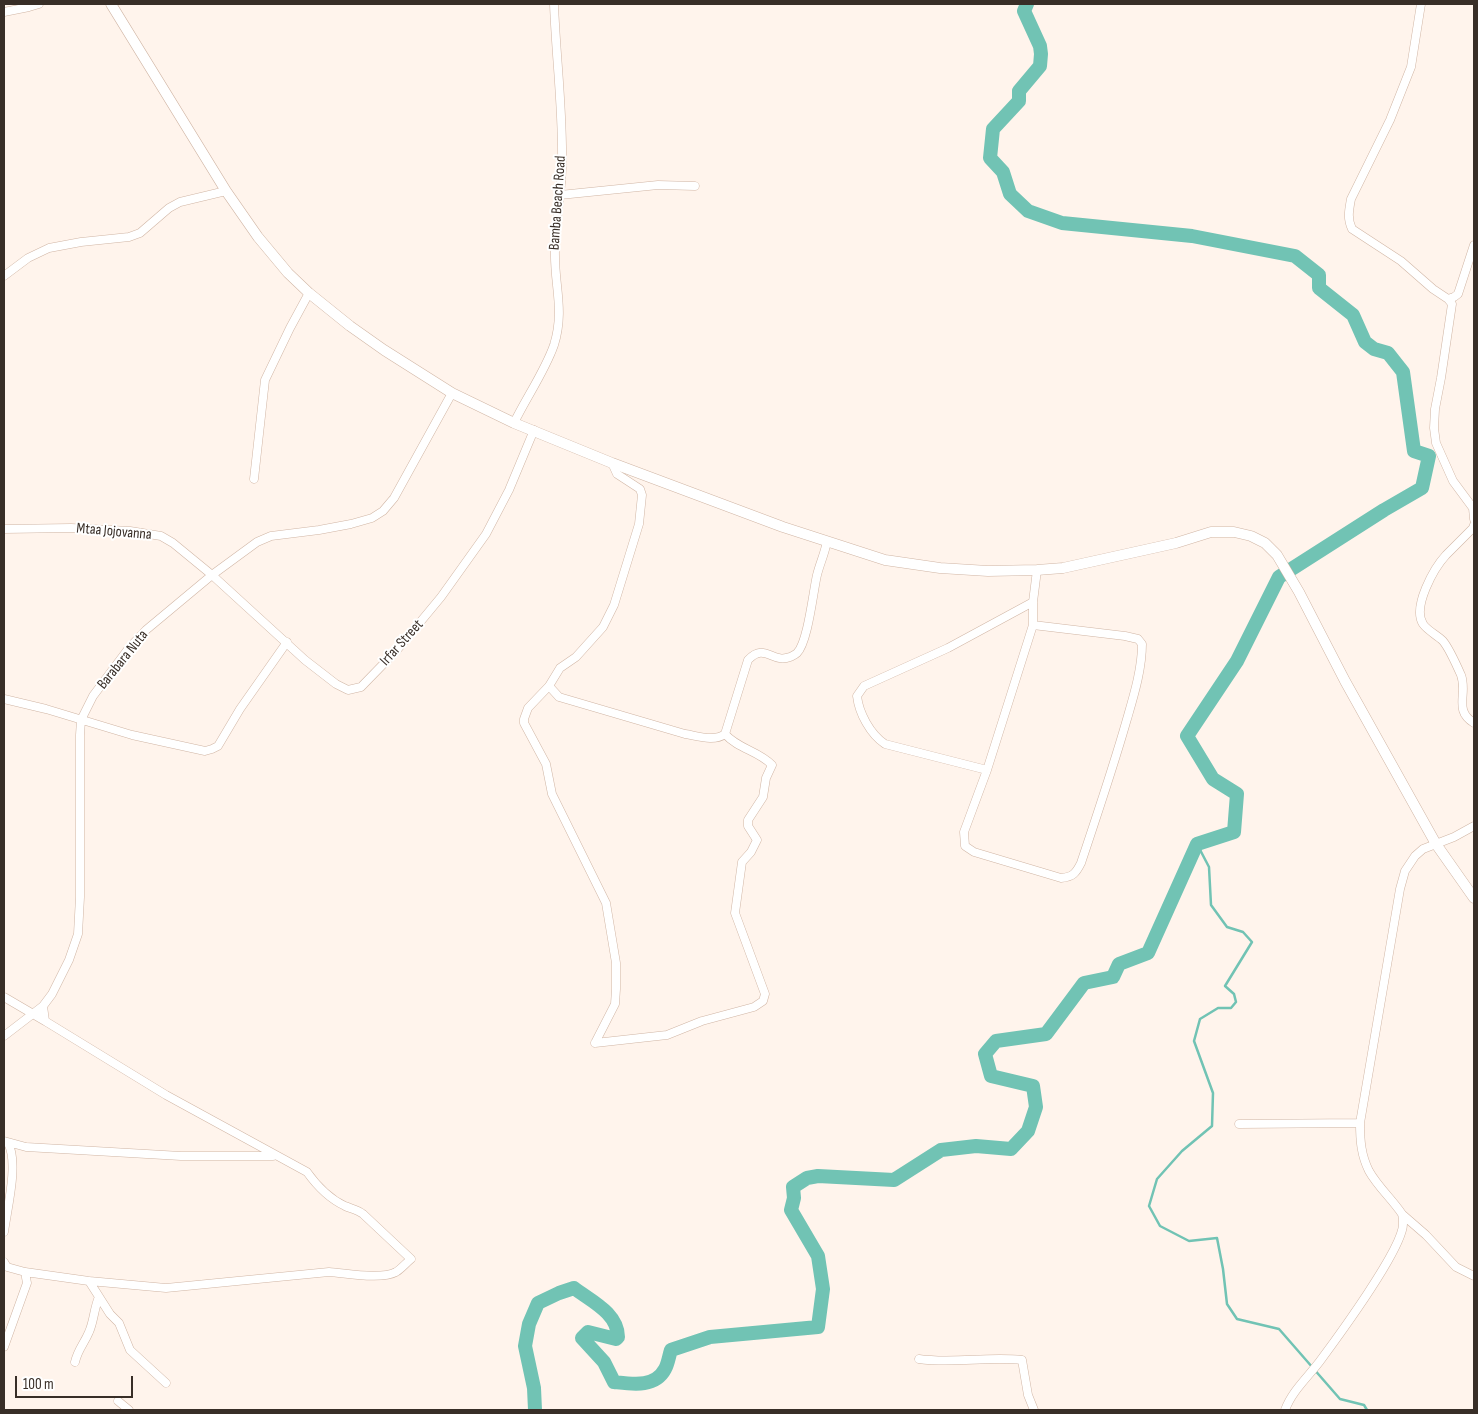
<!DOCTYPE html>
<style>
body{margin:0}
#map{position:relative;width:1478px;height:1414px;overflow:hidden;background:#fff4ec;font-family:"Sofia Sans Condensed",sans-serif}
canvas{display:block}
.frame{position:absolute;inset:0;border:5px solid #382e27;pointer-events:none}
.scale{position:absolute;left:15px;top:1376px;width:118px;height:22px;box-sizing:border-box;border:2px solid #382e27;border-top:0;padding-left:6px;font-size:15px;line-height:18px;white-space:nowrap;color:#382e27;-webkit-text-stroke:4px #fff;paint-order:stroke}
</style>
<div id="map">
<canvas width="1478" height="1414"></canvas>
<div class="frame"></div>
<div class="scale">100 m</div>
</div>
<script>
const c = document.querySelector('canvas').getContext('2d');
c.lineJoin = 'round';
function stroke(path, color, width, dash) {
  c.strokeStyle = color;
  c.lineWidth = width;
  c.lineCap = dash ? 'butt' : 'round';
  c.setLineDash(dash || []);
  c.stroke(path);
}
function label(font, color, halo, rows, align = 'center') {
  c.font = font + ' "Sofia Sans Condensed",sans-serif';
  c.lineWidth = 4;
  c.setLineDash([]);
  c.textBaseline = 'middle';
  c.strokeStyle = halo;
  c.fillStyle = color;
  for (const [text, x, y, turn = 0] of rows) {
    c.save();
    c.translate(x, y);
    c.rotate((+turn || 0) * Math.PI / 180);
    c.textAlign = isNaN(turn) ? turn : align;
    if (halo) c.strokeText(text, 0, 0);
    c.fillText(text, 0, 0);
    c.restore();
  }
}
stroke(new Path2D(`
 M1197 844 1209 867 1211 905 1227 927 1243 932 1252 942 1225 986 1234 994 1236 1002 1231 1008H1218L1200 1019 1194 1041 1213 1093 1212 1126 1182 1151 1157 1179 1149 1206 1160 1226 1189 1241 1217 1238 1223 1269 1227 1304 1237 1319 1279 1329 1340 1399 1364 1405 1367 1410`), '#71c3b4', 2.5);
stroke(new Path2D(`
 M535 1410 534 1388 525 1346 529 1324 538 1303 559 1293 574 1288C591 1301 618 1313 618 1337L616 1339 588 1332 582 1338 604 1362 614 1382C632 1384 655 1388 665 1369 668 1364 669 1356 671 1350L710 1337 818 1327 823 1289 818 1256 791 1210 794 1198 793 1187 807 1178 818 1176 894 1180 941 1150 976 1146 1011 1149 1028 1131 1036 1107 1033 1086 991 1076 985 1054 996 1041 1046 1034 1084 983 1113 977 1119 964 1148 953 1197 844 1234 832 1237 794 1213 779 1187 736 1237 661 1279 577 1384 510 1422 488 1429 456 1414 451 1403 372 1388 353 1374 349 1365 342 1353 315 1319 288V275L1295 256 1192 236 1062 223 1028 211 1010 194 1003 172 990 158 993 129 1019 101V91L1040 66 1041 54 1040 46 1024 11 1027 4`), '#71c3b4', 14);
const minor = new Path2D(`
 M1421 4 1411 67 1390 120 1351 199C1349 210 1347 219 1352 229L1401 261 1433 289 1448 299 1454 297 1458 294 1474 245
 M4 12 29 7 39 4
 M560 195 658 185 695 186
 M4 276 28 258 49 248 81 242 129 237 140 233 169 208 180 202 226 191
 M1448 299 1452 304 1441 378 1435 409 1434 428 1436 443 1453 481 1473 508 1474 519
 M514 423C526 398 545 371 554 345 565 310 554 285 555 251 555 221 562 193 562 163 563 110 556 57 554 4
 M254 479 265 380 290 328 309 293
 M1474 525 1473 528C1464 537 1455 546 1446 555 1434 568 1412 607 1423 624 1428 631 1437 635 1443 641 1449 648 1457 666 1461 675 1468 694 1453 710 1474 723
 M4 529 71 528 130 531 161 536 173 543 212 575 305 660 336 684 348 690 361 687 397 650 441 597 486 534 509 490 534 430
 M1033 625 1125 636 1138 639 1142 644C1142 669 1134 695 1127 719 1113 768 1097 815 1081 863 1076 873 1073 877 1061 878L974 852 965 846 964 832 987 770 1033 625V602L1037 570
 M549 686 559 697 685 734C698 736 714 742 725 734L748 660C765 642 772 664 790 657 792 656 795 655 797 653 808 642 813 592 817 575 820 563 825 553 827 541
 M4 699 46 709 132 735 205 751 212 749 218 746 240 709 287 642
 M987 770 885 744C870 734 859 713 857 696L864 686 948 648 1033 602
 M4 997 45 1021
 M4 1036 43 1006 52 994 69 960 78 934 80 897V735L81 720 93 696 129 648 146 630 212 575 257 542 271 536 319 530 351 524 372 518 383 511 394 498 452 393
 M595 1043 615 1004 616 989V963L606 903 552 794 546 764 524 723V719L528 708 549 686 560 668 576 657 603 627 614 605 639 524 642 495 640 489 617 474 612 463
 M595 1043 667 1035 702 1021 754 1007 763 1001 765 994 735 913 742 862 751 852 757 840 748 826V820L763 797 766 778 772 765C759 751 738 749 725 734
 M1239 1124 1360 1123
 M4 1141 26 1147 181 1156H273
 M1403 1215 1426 1235 1456 1267 1474 1276
 M4 1232C7 1209 19 1163 8 1143
 M4 1262 7 1267 25 1272 89 1281 166 1288 329 1272C346 1273 381 1280 396 1272 401 1269 406 1263 411 1259L363 1214C358 1210 352 1209 345 1206 330 1199 317 1186 307 1172L166 1095 45 1021 43 1006
 M89 1281 110 1314 119 1323 130 1350 166 1383
 M4 1347 27 1283 25 1272
 M919 1359C953 1364 988 1356 1022 1360L1028 1395 1034 1410
 M75 1362C78 1349 84 1344 89 1332 94 1321 94 1308 99 1297
 M118 1401 129 1410
 M1285 1410C1292 1391 1308 1377 1320 1361 1337 1338 1403 1248 1403 1224 1403 1221 1403 1217 1402 1214 1392 1199 1378 1187 1369 1171 1361 1155 1360 1140 1360 1123L1400 889 1405 871 1415 856 1423 849 1454 837 1474 826`);
const secondary = new Path2D(`
 M111 4 226 191 258 237 288 273 309 293 350 326 384 350 452 393 514 423 612 463 783 527 885 560 940 568 988 571 1037 570 1063 568 1176 543 1211 532H1234L1251 536 1265 543 1277 555 1299 592 1345 681 1436 844 1474 898`);
stroke(minor, '#d0b5a4', 9);
stroke(secondary, '#d0b5a4', 11);
stroke(minor, '#fff', 8);
stroke(secondary, '#fff', 10);
label('15px', '#382e27', '#fff', [
 ["Bamba Beach Road",558,203,-86],
 ["Mtaa Jojovanna",114,532,5],
 ["Irfar Street",402,643,-48],
 ["Barabara Nuta",123,660,-51]
]);
</script>
